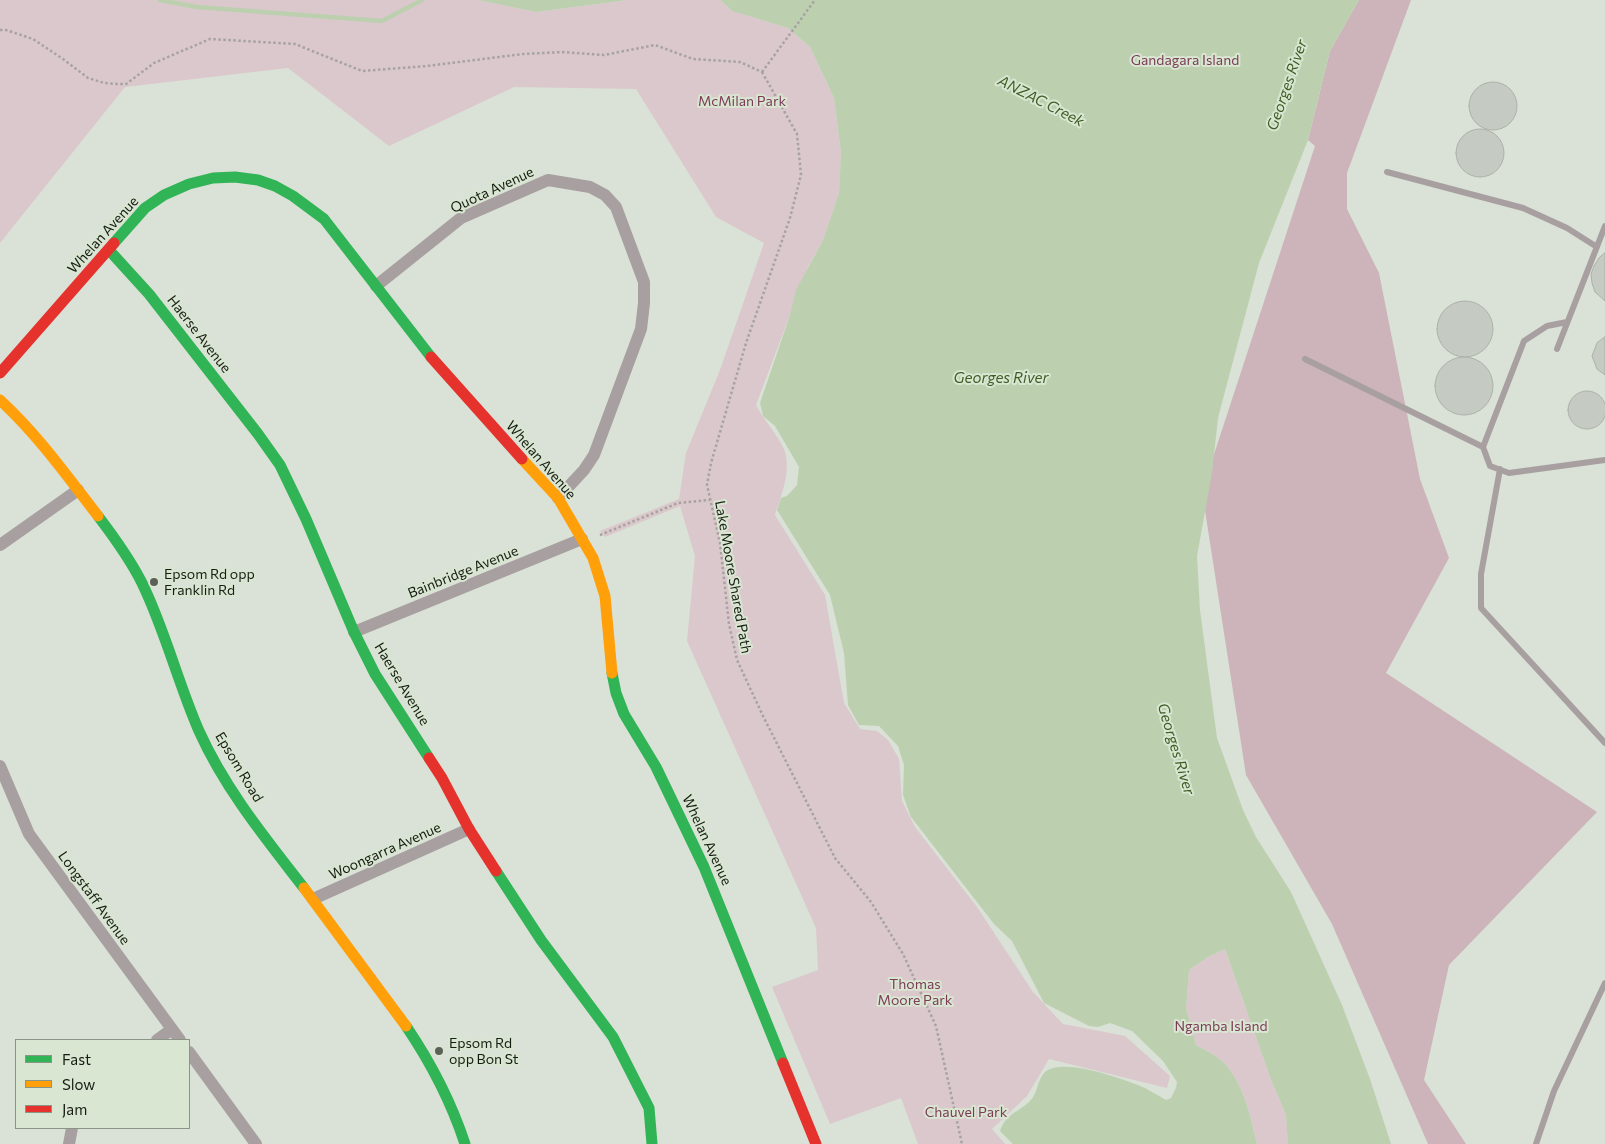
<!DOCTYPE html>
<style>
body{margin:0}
#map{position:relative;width:1605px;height:1144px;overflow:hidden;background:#dae1d6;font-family:Commissioner,sans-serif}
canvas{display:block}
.legend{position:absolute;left:15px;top:1039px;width:175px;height:90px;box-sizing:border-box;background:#d9e6d1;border:1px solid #8b9585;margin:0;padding:6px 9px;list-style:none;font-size:15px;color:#171c14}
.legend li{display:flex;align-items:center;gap:10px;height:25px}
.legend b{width:25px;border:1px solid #8b9585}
</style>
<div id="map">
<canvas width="1605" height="1144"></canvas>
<ul class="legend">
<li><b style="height:6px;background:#30b455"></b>Fast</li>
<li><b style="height:6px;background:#ff9f0a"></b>Slow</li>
<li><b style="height:6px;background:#e5322d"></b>Jam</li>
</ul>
</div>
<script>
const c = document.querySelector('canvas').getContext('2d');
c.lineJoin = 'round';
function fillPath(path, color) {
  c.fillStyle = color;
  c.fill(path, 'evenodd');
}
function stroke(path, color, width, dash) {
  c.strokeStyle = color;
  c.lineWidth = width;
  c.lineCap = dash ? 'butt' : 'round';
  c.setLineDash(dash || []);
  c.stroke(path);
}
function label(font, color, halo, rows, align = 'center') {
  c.font = font + ' Commissioner,sans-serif';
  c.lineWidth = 4;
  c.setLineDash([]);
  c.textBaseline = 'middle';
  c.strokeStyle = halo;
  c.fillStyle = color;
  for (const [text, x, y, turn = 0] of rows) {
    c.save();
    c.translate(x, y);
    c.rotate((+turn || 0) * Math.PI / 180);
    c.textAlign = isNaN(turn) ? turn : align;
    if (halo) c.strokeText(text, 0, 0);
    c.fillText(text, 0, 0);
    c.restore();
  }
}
fillPath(new Path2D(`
 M0 0H478L536 12 628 0H720L732 11 788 28 810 47 834 98 841 152 839 193 823 240 808 267 756 405C764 420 776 433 783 447 793 467 781 496 775 515L825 595 844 703 860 729 877 731 888 740 899 759 902 801 915 827 977 907 1033 992 1063 1024 1125 1036 1170 1076 1167 1088 1049 1059 1027 1096 992 1129 1005 1144H918L901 1098 830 1124 772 987 818 970 816 928 687 641 695 556 680 506 605 537 600 531 679 499 686 453 720 370 764 243 716 217 636 89 514 87 389 146 288 68 125 87 0 243Z
 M1225 949 1270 1077 1286 1115 1288 1144H1257C1250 1116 1244 1083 1223 1062 1216 1055 1205 1050 1196 1045L1186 1008 1189 970 1208 957Z`), '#dbc8cc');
fillPath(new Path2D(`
 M1359 0H1411L1347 173V209L1379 273 1420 479 1449 558 1386 673 1597 812 1449 965 1424 1080 1466 1144H1428L1332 924 1246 775 1202 491 1315 146 1308 140 1330 51Z`), '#ccb4ba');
fillPath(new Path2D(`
 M478 0H628L536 12Z
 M720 0H1359L1330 51 1308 140 1259 263 1218 418 1212 473 1197 556 1200 610 1217 738 1243 810 1256 837 1291 892 1342 1005 1370 1079 1391 1144H1288L1286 1115 1270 1077 1225 949 1208 957 1189 970 1186 1008 1196 1045C1205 1050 1216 1055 1223 1062 1244 1083 1250 1116 1257 1144H1013L1000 1131C1006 1114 1017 1113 1029 1102 1039 1093 1036 1081 1045 1072 1062 1057 1120 1078 1138 1085 1148 1089 1157 1095 1166 1100L1171 1098 1176 1088 1177 1082 1163 1061 1132 1031 1110 1023 1098 1027 1089 1026 1044 1003 1012 941 994 924 911 817 903 795 904 765 898 746 879 726 859 725 848 705 844 653 830 595 777 510 781 498 787 496 797 485 799 467 775 426 763 416 760 403 790 315 796 290 823 240 839 193 841 152 834 98 810 47 788 28 732 11Z`), '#bcd0b0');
stroke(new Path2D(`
 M160 0 197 7 382 21 422 0`), '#bcd0b0', 4.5);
const building = new Path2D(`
 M1469 106a24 24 0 1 1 48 0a24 24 0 1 1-48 0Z
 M1456 153a24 24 0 1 1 48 0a24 24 0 1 1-48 0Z
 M1605 253V301L1595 292 1592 283 1591 274 1594 266 1599 258Z
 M1437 329a28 28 0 1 1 56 0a28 28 0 1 1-56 0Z
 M1605 337V375L1597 369 1592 356 1597 343Z
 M1435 386a29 29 0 1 1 58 0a29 29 0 1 1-58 0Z
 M1568 410a19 19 0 1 1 38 0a19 19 0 1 1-38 0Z`);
fillPath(building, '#c5cac2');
stroke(building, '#abb1a8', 1);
stroke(new Path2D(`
 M0 30H6L33 39 63 59 88 78 104 83 117 84H126L154 63 210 39 295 44 362 71 427 66 523 54 562 52 604 55 655 45 693 59 740 62 762 72
 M762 72 797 134 801 175 790 218 746 343 711 463 707 485 720 543 729 624 737 660 763 716 835 858 871 902 903 954 936 1026 962 1144
 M762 72 815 0
 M600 535 678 503 710 500`), '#a6a3a0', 2.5, [2.5, 2.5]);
stroke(new Path2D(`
 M1387 172 1523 208 1567 228 1597 247
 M1567 322 1547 326 1524 341 1483 447 1490 466 1509 473 1605 460
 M1557 349 1605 226
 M1305 359 1483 447
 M1500 469 1481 574V608L1605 743
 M1536 1144 1554 1091 1605 983`), '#a79fa0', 6);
stroke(new Path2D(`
 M376 286 461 218 548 180 590 187 605 195 616 207 644 282V303L641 329 594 455 584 470 558 498
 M0 545 78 490
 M354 632 582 539
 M0 766 29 834 180 1040
 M313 899 469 829
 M157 1040 172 1029
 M189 1052 256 1144
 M69 1144 72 1128`), '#a79fa0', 12);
stroke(new Path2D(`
 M114 243 145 208 164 195 189 184 213 178 235 177 258 180 275 186 293 196 324 219 431 357
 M109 250 149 294 258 434 280 465 306 519 354 632 375 674 429 758
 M98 516C114 537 130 559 142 583 165 630 178 683 199 731 225 789 266 839 304 888
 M612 673 616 693 624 714 656 767 704 867 783 1063
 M496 871 541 940 613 1037 649 1108 652 1144
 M406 1026C431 1063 451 1101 465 1144`), '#30b455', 11);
stroke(new Path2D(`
 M0 400C38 435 67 476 98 516
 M522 459 558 498 593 558 605 596 612 673
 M304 888 406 1026`), '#ff9f0a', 11);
stroke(new Path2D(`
 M431 357 522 459
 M0 373 114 243
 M429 758 442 778 469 829 496 871
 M783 1063 816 1144`), '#e5322d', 11);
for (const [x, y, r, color] of [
 [154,582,5,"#5b6158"],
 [439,1051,5,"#5b6158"]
]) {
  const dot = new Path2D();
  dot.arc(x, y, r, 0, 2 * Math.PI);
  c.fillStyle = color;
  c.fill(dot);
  stroke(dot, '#d9e6d1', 2);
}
label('14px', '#7b3c58', '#d9e6d1', [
 ["Gandagara Island",1185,60],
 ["McMilan Park",742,101],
 ["Thomas",915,984],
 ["Moore Park",915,1000],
 ["Ngamba Island",1221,1026],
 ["Chauvel Park",966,1112]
]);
label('14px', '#171c14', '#d9e6d1', [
 ["Quota Avenue",492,190,-25],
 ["Whelan Avenue",103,235,-48],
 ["Haerse Avenue",199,334,52],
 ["Whelan Avenue",541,460,49],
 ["Bainbridge Avenue",463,572,-22],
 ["Lake Moore Shared Path",733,577,80],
 ["Haerse Avenue",402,684,59],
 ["Epsom Road",239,767,59],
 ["Whelan Avenue",707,840,65],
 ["Woongarra Avenue",385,851,-24],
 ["Longstaff Avenue",94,898,54]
]);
label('14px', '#171c14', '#d9e6d1', [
 ["Epsom Rd opp",164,574],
 ["Franklin Rd",164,590],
 ["Epsom Rd",449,1043],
 ["opp Bon St",449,1059]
], 'left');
label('italic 15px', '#3e5e24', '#d9e6d1', [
 ["Georges River",1287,85,-71],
 ["ANZAC Creek",1041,101,27],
 ["Georges River",1001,378],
 ["Georges River",1176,749,73]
]);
</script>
